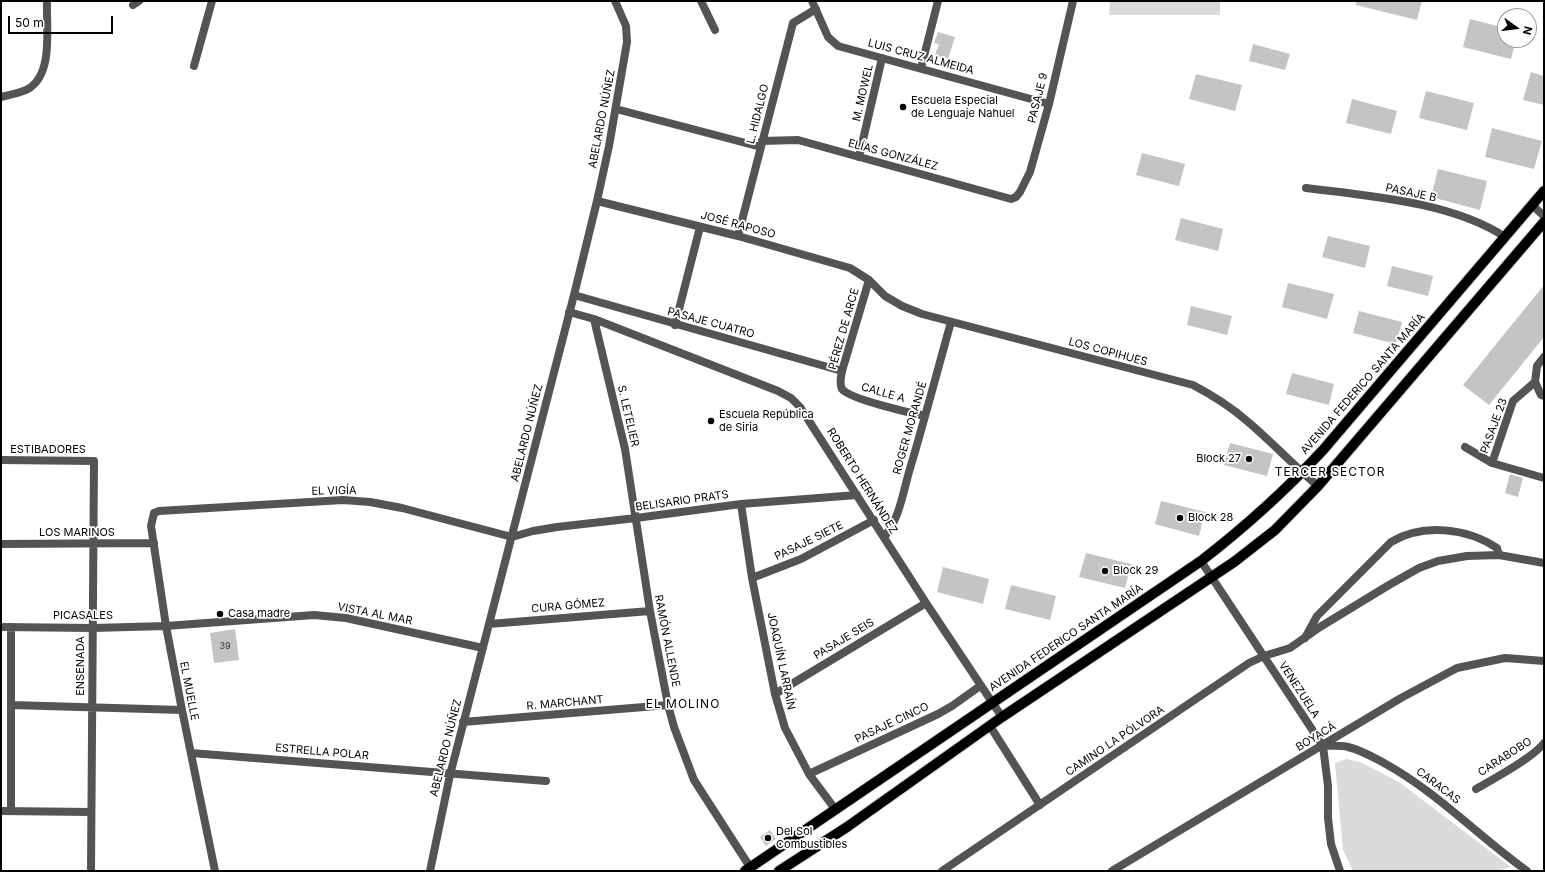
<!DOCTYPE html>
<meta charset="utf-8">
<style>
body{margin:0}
#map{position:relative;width:1545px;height:872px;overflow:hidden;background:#fff;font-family:Inter,sans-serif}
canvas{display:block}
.frame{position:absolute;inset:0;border:2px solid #000;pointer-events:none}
.north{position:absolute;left:1497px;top:8px;width:40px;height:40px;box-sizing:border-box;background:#fff;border:1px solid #999;border-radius:50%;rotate:104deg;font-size:11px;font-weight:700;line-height:16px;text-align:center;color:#000}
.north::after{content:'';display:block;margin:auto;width:14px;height:18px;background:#000;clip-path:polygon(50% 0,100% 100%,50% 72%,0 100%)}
.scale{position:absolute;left:8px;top:16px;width:105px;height:18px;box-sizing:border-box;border:2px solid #000;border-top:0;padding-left:5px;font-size:12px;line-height:14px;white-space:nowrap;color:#000;-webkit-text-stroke:3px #fff;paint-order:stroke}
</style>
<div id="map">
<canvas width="1545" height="872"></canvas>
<div class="frame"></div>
<div class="north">N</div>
<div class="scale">50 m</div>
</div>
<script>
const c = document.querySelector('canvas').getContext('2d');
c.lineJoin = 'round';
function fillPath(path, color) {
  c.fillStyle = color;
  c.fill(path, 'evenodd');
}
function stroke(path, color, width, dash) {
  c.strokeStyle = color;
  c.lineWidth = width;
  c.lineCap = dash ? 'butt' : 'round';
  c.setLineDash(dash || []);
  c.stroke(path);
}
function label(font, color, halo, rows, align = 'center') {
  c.font = font + ' Inter,sans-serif';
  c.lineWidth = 3.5;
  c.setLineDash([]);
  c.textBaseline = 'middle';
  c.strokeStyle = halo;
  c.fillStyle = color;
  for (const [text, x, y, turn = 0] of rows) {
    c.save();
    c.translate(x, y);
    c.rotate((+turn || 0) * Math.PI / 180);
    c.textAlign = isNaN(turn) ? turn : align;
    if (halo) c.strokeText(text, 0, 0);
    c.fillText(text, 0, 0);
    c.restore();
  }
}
fillPath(new Path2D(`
 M1110 1H1220V15H1109Z
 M1346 759 1360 762 1399 782 1511 867 1497 871H1353L1343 850 1335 763Z`), '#dbdbdb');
fillPath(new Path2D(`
 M1356 1H1422L1417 20 1356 5Z
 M1470 19 1505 28V40H1516L1511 59 1463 47Z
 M938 32 955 37 948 59 935 55 939 44 934 43Z
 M1253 44 1290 54 1285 70 1249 61Z
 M1531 72 1544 76V105L1523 100Z
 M1196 74 1242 85 1235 111 1189 99Z
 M1426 91 1474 103 1467 130 1419 118Z
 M1352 99 1397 111 1391 134 1346 123Z
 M1492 128 1542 141 1534 169 1485 157Z
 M1142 153 1185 164 1179 186 1136 175Z
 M1438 169 1487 181 1480 210 1431 197Z
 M1181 218 1223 229 1218 251 1175 240Z
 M1328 236 1370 246 1365 268 1322 257Z
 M1392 266 1433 276 1428 296 1387 286Z
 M1288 283 1334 294 1327 319 1282 307Z
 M1544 285V337L1489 405 1463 385Z
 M1191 306 1232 316 1227 335 1187 325Z
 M1359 311 1402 322 1396 344 1353 333Z
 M1292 373 1334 384 1329 405 1286 394Z
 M1230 443 1273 454 1267 476 1224 465Z
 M1510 474 1523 478 1518 497 1505 493Z
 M1161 501 1205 512 1199 536 1155 524Z
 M1086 553 1131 564 1125 588 1079 577Z
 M943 567 989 579 983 604 937 592Z
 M1011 585 1056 596 1050 620 1005 609Z
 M235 629 239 660 214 663 210 633Z
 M770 830 776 839 766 846 760 837Z`), '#c4c4c4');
const primary = new Path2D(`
 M745 871 1201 561C1245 527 1285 491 1323 450L1544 191
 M779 871 847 827 1002 717 1234 562 1275 530 1318 486 1544 222`);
stroke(primary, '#dbdbdb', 12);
stroke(new Path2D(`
 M133 5 139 1`), '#545454', 8);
stroke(new Path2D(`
 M701 1 715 30
 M812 1 828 37 838 46 1049 104
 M194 66 212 1
 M921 68 938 1
 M1 97C10 95 20 93 28 89 54 74 46 27 47 1
 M616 109 761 147
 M762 141 798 140 1011 199 1016 197 1020 192 1030 172 1049 104 1073 1
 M859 157 882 58
 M1306 188C1369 196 1452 202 1505 237
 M597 201 738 236 850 268 869 280 885 296 902 306 922 314 1193 385C1212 395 1231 407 1247 421 1272 442 1293 465 1318 486
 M1532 205 1544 216
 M738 236 793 23 816 9
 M869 280 842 371C841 377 839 383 842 389 849 399 911 413 925 416
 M574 295 842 371
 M569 312 594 319 778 391 791 398 800 407 926 603 1002 717
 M594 319 625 449 650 611 668 705 674 727 694 780 750 867
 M675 325 700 227
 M1535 382 1537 366 1544 357
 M1535 382 1541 395 1544 396
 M1465 447 1492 463 1544 478
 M1 460 94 461 91 871
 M1492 463 1513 401 1535 382
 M741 504 752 578 775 694 785 728 809 774 835 809
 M884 537C899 520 903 493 909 472 924 422 937 372 951 322
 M1 544 154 543
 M1201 561 1323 746 1328 786V818L1331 844 1340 871
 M752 578 801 559 874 520
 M489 624 650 611
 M1 627 93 628 166 626 314 615 346 618 483 648
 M11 627V811
 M1305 638 1317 616 1391 542C1423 523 1467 528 1497 548L1499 555
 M775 694 926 603
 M11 705 182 710
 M463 722 668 705
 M990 726 1040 805
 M1324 746C1332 746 1340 745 1348 747 1361 750 1373 757 1384 763 1437 792 1478 836 1527 871
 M191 753 546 781
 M809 774 938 714 952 706 980 686
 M1476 789C1493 779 1533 758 1544 743
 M1 811 91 812
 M215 871 182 710 166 626 151 526 154 513 159 511 343 500 370 502 402 508 512 537 533 531 557 527 636 518 741 504 857 495
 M430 871 450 775 574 295 597 201 609 146 627 42 626 26 615 1
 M1112 871 1401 698 1457 668 1505 658 1544 661`), '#545454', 8);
stroke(new Path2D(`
 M942 871 1249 663 1264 656 1290 648 1320 627 1389 585 1419 568 1438 561 1467 556 1499 555 1544 563`), '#545454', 8);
stroke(primary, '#000', 10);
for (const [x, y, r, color] of [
 [903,107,4,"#000"],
 [711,421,4,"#000"],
 [1249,459,4,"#000"],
 [1180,518,4,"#000"],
 [1105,571,4,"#000"],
 [220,614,4,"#000"],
 [768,838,4,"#000"]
]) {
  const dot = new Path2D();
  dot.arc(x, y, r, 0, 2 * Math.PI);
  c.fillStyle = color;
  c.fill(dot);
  stroke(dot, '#fff', 1.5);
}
label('9px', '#313131', null, [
 ["39",225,646]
]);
label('11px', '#000', '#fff', [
 ["LUIS CRUZ ALMEIDA",921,57,15],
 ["M. MOWEL",863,93,-77],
 ["PASAJE 9",1038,98,-76],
 ["L. HIDALGO",758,114,-76],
 ["ABELARDO NÚÑEZ",602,119,-79],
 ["ELÍAS GONZÁLEZ",893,155,15],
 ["PASAJE B",1411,193,12],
 ["JOSÉ RAPOSO",738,225,15],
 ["PASAJE CUATRO",711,323,15],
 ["PÉREZ DE ARCE",844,329,-74],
 ["LOS COPIHUES",1108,352,15],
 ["AVENIDA FEDERICO SANTA MARÍA",1363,384,-49],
 ["CALLE A",883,393,16],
 ["S. LETELIER",628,416,77],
 ["PASAJE 23",1494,426,-70],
 ["ROGER MORANDÉ",910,428,-74],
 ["ABELARDO NÚÑEZ",527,433,-76],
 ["ESTIBADORES",48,450],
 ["ROBERTO HERNÁNDEZ",862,481,58],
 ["EL VIGÍA",334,491,-1],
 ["BELISARIO PRATS",682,501,-8],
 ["LOS MARINOS",77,533],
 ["PASAJE SIETE",809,541,-26],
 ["CURA GÓMEZ",568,606,-5],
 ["VISTA AL MAR",375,614,11],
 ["PICASALES",83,616],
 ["AVENIDA FEDERICO SANTA MARÍA",1066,638,-34],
 ["PASAJE SEIS",844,639,-31],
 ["RAMÓN ALLENDE",667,641,79],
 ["JOAQUÍN LARRAÍN",781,661,78],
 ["ENSENADA",81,666,-90],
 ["VENEZUELA",1299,690,57],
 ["EL MUELLE",189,691,79],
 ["R. MARCHANT",565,703,-5],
 ["PASAJE CINCO",892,723,-25],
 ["BOYACÁ",1316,737,-31],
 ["CAMINO LA PÓLVORA",1115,741,-34],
 ["ABELARDO NÚÑEZ",446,748,-76],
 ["ESTRELLA POLAR",322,752,5],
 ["CARABOBO",1505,757,-33],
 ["CARACAS",1438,786,37]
]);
label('11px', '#000', '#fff', [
 ["Escuela Especial",911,101],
 ["de Lenguaje Nahuel",911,114],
 ["Escuela República",719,415],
 ["de Siria",719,428],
 ["Block 27",1241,459,"right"],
 ["Block 28",1188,518],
 ["Block 29",1113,571],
 ["Casa madre",228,614],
 ["Del Sol",776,832],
 ["Combustibles",776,845]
], 'left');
c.letterSpacing = '1px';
label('12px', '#000', '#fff', [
 ["TERCER SECTOR",1330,472],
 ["EL MOLINO",683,704]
]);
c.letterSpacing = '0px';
</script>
